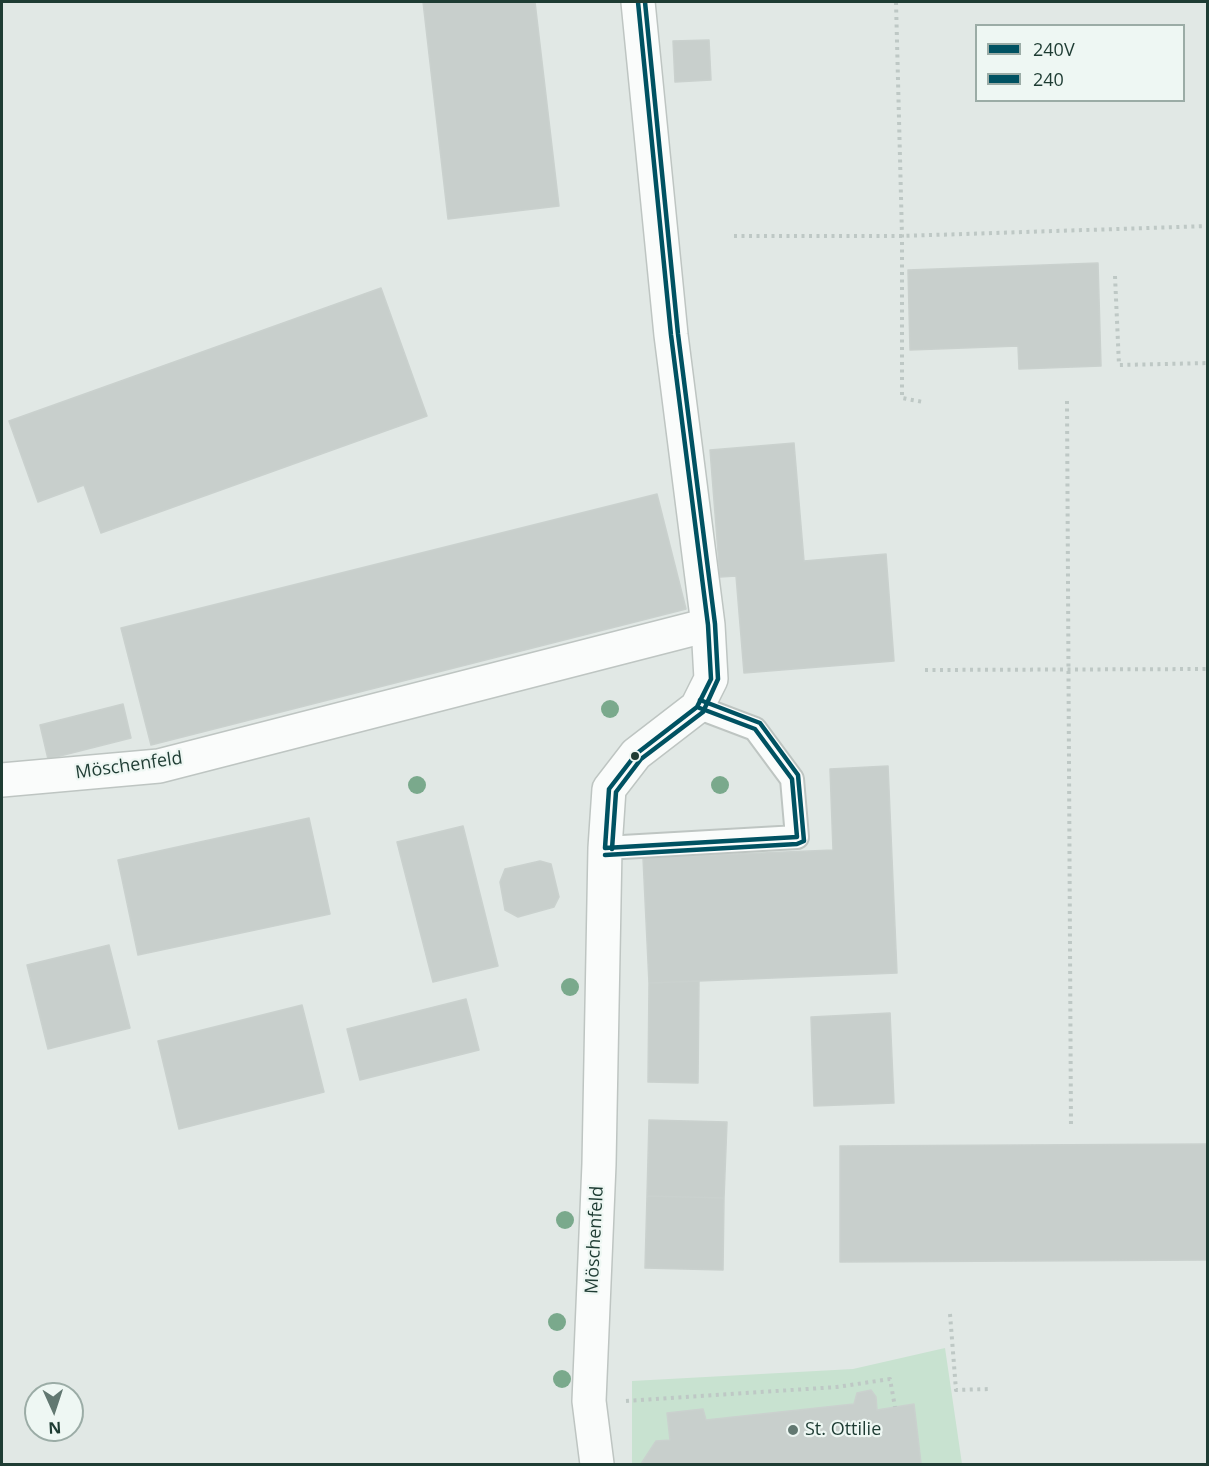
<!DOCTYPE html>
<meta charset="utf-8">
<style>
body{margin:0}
#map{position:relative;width:1209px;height:1466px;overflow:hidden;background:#e1e8e5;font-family:"Open Sans",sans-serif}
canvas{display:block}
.frame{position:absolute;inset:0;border:3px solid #1e3c33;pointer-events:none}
.legend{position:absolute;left:975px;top:24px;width:210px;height:78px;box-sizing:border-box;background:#eef7f3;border:2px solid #9baca6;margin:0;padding:8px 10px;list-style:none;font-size:18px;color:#1e3c33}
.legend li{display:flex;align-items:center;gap:12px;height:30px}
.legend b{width:30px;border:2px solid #9baca6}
.north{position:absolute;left:24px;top:1382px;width:60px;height:60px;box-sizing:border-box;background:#eef7f3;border:2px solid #9baca6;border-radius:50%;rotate:177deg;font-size:16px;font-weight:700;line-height:24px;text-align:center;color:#1e3c33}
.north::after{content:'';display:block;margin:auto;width:21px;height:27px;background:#627871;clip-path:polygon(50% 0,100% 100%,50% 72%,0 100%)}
</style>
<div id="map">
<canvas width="1209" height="1466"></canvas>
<div class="frame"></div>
<ul class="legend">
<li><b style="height:8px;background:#005262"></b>240V</li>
<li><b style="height:8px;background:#005262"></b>240</li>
</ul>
<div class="north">N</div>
</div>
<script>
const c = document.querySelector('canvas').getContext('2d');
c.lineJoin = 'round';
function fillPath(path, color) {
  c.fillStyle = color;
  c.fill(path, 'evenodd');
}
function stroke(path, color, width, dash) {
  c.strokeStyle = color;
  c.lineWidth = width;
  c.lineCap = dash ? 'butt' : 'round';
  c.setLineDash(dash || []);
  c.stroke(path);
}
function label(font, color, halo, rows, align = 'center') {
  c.font = font + ' "Open Sans",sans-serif';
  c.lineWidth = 4.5;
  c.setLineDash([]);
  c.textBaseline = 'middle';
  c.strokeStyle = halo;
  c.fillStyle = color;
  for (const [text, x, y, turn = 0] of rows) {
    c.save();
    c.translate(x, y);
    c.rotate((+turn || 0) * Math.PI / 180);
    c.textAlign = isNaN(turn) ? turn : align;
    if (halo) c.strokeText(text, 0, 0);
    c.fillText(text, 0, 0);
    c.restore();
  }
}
fillPath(new Path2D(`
 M945 1348 962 1464H632V1381L853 1369Z`), '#c8e2d0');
const building = new Path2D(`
 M423 2H535L559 206 448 219Z
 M709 40 711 80 675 82 673 41Z
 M1098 263 1101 366 1019 369 1018 346 910 350 908 270Z
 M381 288 427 416 101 533 84 485 38 502 9 421Z
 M794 443 804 561 886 554 894 661 744 673 736 576 720 577 710 450Z
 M657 494 686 609 151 745 121 628Z
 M123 704 131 738 48 759 40 725Z
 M888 766 897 973 649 983 643 858 833 850 830 769Z
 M309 818 330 914 138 955 118 860Z
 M463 826 498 966 433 982 397 842Z
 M540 861 551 864 559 897 554 907 518 917 505 910 500 882 505 869Z
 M109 945 130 1028 48 1049 27 965Z
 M699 981 698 1083 648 1082 649 983Z
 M466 999 479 1050 360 1080 347 1029Z
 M302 1005 324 1092 179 1129 158 1041Z
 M890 1013 894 1103 814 1106 811 1017Z
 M649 1120 727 1122 724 1198 647 1196Z
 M1208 1144V1260L840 1262V1146Z
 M647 1196 724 1198 723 1270 645 1268Z
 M871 1390 876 1397 877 1410 914 1404 921 1463 641 1464 656 1441 670 1440 667 1413 703 1409 706 1420 854 1404 857 1393Z`);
fillPath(building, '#c8cfcc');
stroke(building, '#cad1ce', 1.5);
const service = new Path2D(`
 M605 848 797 837 792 779 755 729 697 707`);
const minor = new Path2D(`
 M2 780 159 766 708 625
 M597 1464 589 1401 599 1164 605 848 609 789 636 754 697 707 711 679 708 625 671 335 638 2`);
stroke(service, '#bec5c2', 26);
stroke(minor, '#bec5c2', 36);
stroke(new Path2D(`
 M896 2 902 236V398L923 402
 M734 236H902L1208 226
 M1115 276 1119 365 1208 363
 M1067 401 1071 1128
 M925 670 1208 669
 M950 1314 956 1390 990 1389
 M626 1401 837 1387 890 1379 895 1407`), '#bec8c5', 4, [3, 4.5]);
stroke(service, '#fafcfb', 22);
stroke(minor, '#fafcfb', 33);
stroke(new Path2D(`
 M605 848 609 789 636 754 697 707 711 679 708 625 671 335 638 2
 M605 848 797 837 792 779 755 729 697 707`), '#005262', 4.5);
stroke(new Path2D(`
 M612 849 616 792 641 759 703 712 718 679 715 624 678 334 645 2
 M605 855 797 844 804 841 798 775 760 723 700 700`), '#005262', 4.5);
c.fillStyle = '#7aa98c';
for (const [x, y] of [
 [610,709],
 [417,785],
 [720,785],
 [570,987],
 [565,1220],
 [557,1322],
 [562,1379]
]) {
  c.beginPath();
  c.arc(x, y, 9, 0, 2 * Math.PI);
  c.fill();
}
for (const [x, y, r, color] of [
 [635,756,5,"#1e3c33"],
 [793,1430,6,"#627871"]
]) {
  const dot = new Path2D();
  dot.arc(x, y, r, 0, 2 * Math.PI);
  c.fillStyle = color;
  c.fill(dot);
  stroke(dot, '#eef7f3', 2);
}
label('18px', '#1e3c33', '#eef7f3', [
 ["Möschenfeld",129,766,-8],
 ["Möschenfeld",595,1240,-87]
]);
label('18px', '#1e3c33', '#eef7f3', [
 ["St. Ottilie",805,1430]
], 'left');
</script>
